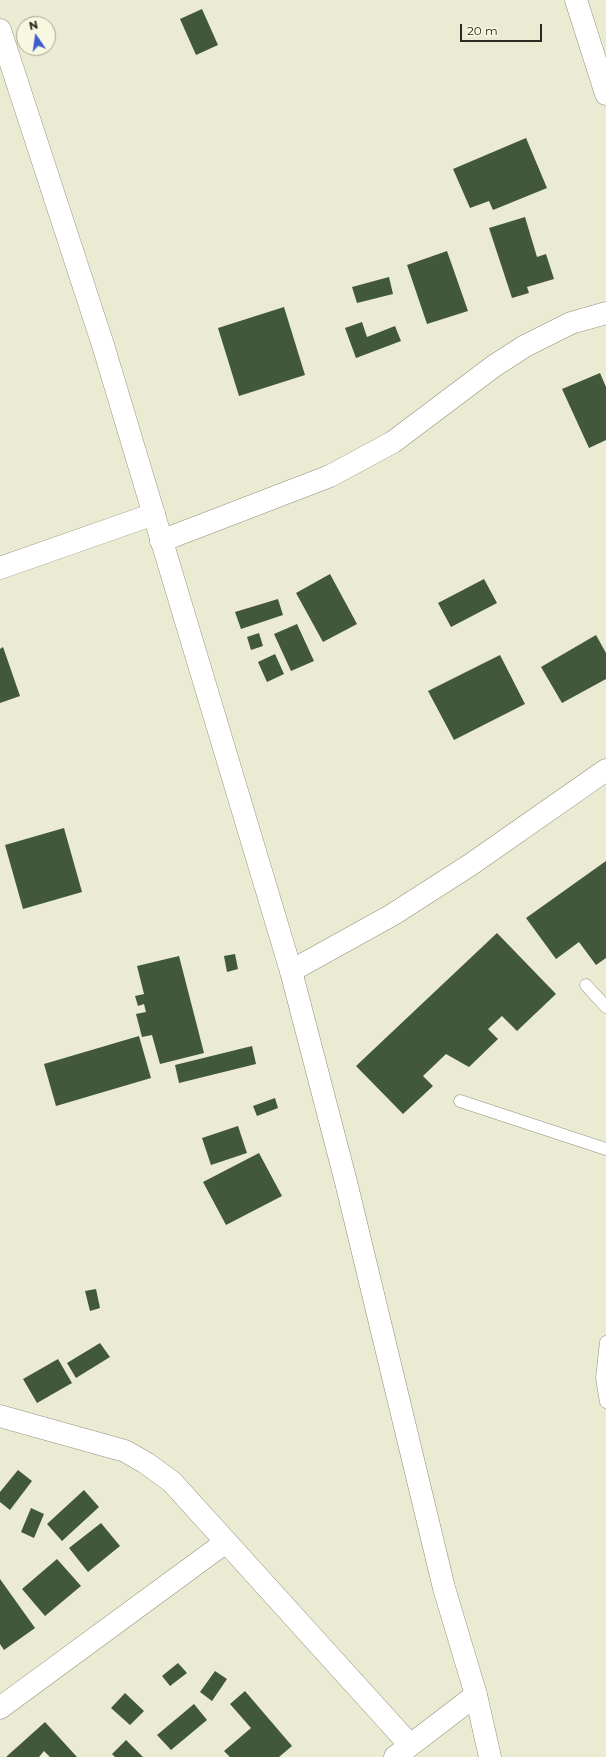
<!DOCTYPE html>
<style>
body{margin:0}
#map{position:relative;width:606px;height:1757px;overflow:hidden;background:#eaebd2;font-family:Montserrat,sans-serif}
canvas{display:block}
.north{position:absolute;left:16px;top:16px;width:40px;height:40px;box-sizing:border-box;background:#f7f8df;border:1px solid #a5a693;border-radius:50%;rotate:347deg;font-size:11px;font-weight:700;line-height:16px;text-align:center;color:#2a2a21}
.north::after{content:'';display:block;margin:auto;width:14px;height:18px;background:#405dd0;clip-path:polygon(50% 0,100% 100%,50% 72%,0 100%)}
.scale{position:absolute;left:460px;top:24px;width:82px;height:18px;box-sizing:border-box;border:2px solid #2a2a21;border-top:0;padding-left:5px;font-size:12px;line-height:14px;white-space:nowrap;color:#2a2a21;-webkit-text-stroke:3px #f7f8df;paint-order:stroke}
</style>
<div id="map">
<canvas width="606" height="1757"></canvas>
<div class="north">N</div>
<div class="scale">20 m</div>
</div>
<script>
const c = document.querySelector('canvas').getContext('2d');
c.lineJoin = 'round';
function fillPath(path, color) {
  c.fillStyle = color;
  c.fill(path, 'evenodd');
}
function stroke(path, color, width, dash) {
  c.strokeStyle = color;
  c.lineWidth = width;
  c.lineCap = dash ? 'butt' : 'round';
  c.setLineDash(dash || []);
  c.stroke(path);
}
fillPath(new Path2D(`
 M202 9 218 45 196 55 180 19Z
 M526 138 547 188 493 210 489 201 470 208 453 169Z
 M525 217 537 257 546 254 554 279 527 287 529 293 512 298 489 228Z
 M447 251 468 311 427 324 407 265Z
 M389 277 393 294 357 303 352 287Z
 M284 307 305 375 239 396 218 328Z
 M362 322 367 337 395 326 401 341 356 358 345 328Z
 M600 373 606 387V440L589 448 562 389Z
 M330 574 357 624 323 642 296 593Z
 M484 579 497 603 451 627 438 603Z
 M278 599 283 615 241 629 235 612Z
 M297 624 314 661 291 671 274 634Z
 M259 633 263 646 251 650 247 637Z
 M596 635 606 653V679L562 703 541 667Z
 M3 647 20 696 0 703V649Z
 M275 654 284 674 267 682 258 662Z
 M500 655 525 704 454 740 428 691Z
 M64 828 82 892 23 909 5 845Z
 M606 861V958L596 965 579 942 556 959 526 918Z
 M497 933 556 994 517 1031 502 1016 488 1029 498 1039 469 1067 446 1054 423 1076 433 1086 403 1114 356 1066Z
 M235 954 238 969 227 972 224 956Z
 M179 956 204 1053 160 1064 152 1035 142 1037 136 1014 146 1012 144 1004 138 1006 135 996 144 994 137 966Z
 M139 1036 151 1078 56 1106 44 1064Z
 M252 1046 256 1064 179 1083 175 1065Z
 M275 1098 278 1108 257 1116 253 1106Z
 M238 1126 247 1153 211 1165 202 1138Z
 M259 1153 282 1196 226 1225 203 1182Z
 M96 1289 100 1308 90 1311 85 1291Z
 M100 1343 110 1357 76 1378 67 1363Z
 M58 1359 72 1383 37 1403 23 1379Z
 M18 1470 32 1481 10 1510 0 1502V1492Z
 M84 1490 99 1507 62 1541 47 1524Z
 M31 1508 44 1514 34 1538 21 1532Z
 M101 1523 120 1546 88 1572 69 1548Z
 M57 1559 81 1586 45 1616 22 1589Z
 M0 1579 35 1628 4 1650 0 1644Z
 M178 1663 187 1673 170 1686 162 1676Z
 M215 1671 227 1679 212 1701 200 1692Z
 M245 1691 292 1746 279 1757H230L224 1751 251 1728 230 1704Z
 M125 1693 144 1711 130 1725 111 1708Z
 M194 1704 207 1720 171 1750 157 1735Z
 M45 1722 77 1757H50L44 1751 39 1757H6Z
 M126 1740 143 1757H115L112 1754Z`), '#41583b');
const service = new Path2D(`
 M586 985 606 1007
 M460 1101 606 1149
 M606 1342 602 1378 606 1402`);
const minor = new Path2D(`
 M576 0 606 94
 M161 541 330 476 393 442 494 366 525 346 571 323 606 313
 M0 568 154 514
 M291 971 392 915 470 865 606 770
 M0 1416 125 1451 146 1463 172 1482 410 1745
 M0 1708 226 1542
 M395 1757 476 1695`);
const tertiary = new Path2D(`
 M0 30 103 345 291 971 346 1182 444 1588 476 1695 490 1757`);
stroke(service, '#91917a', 13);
stroke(minor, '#91917a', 23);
stroke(tertiary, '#91917a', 23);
stroke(service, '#fff', 12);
stroke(minor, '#fff', 22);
stroke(tertiary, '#fff', 22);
</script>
